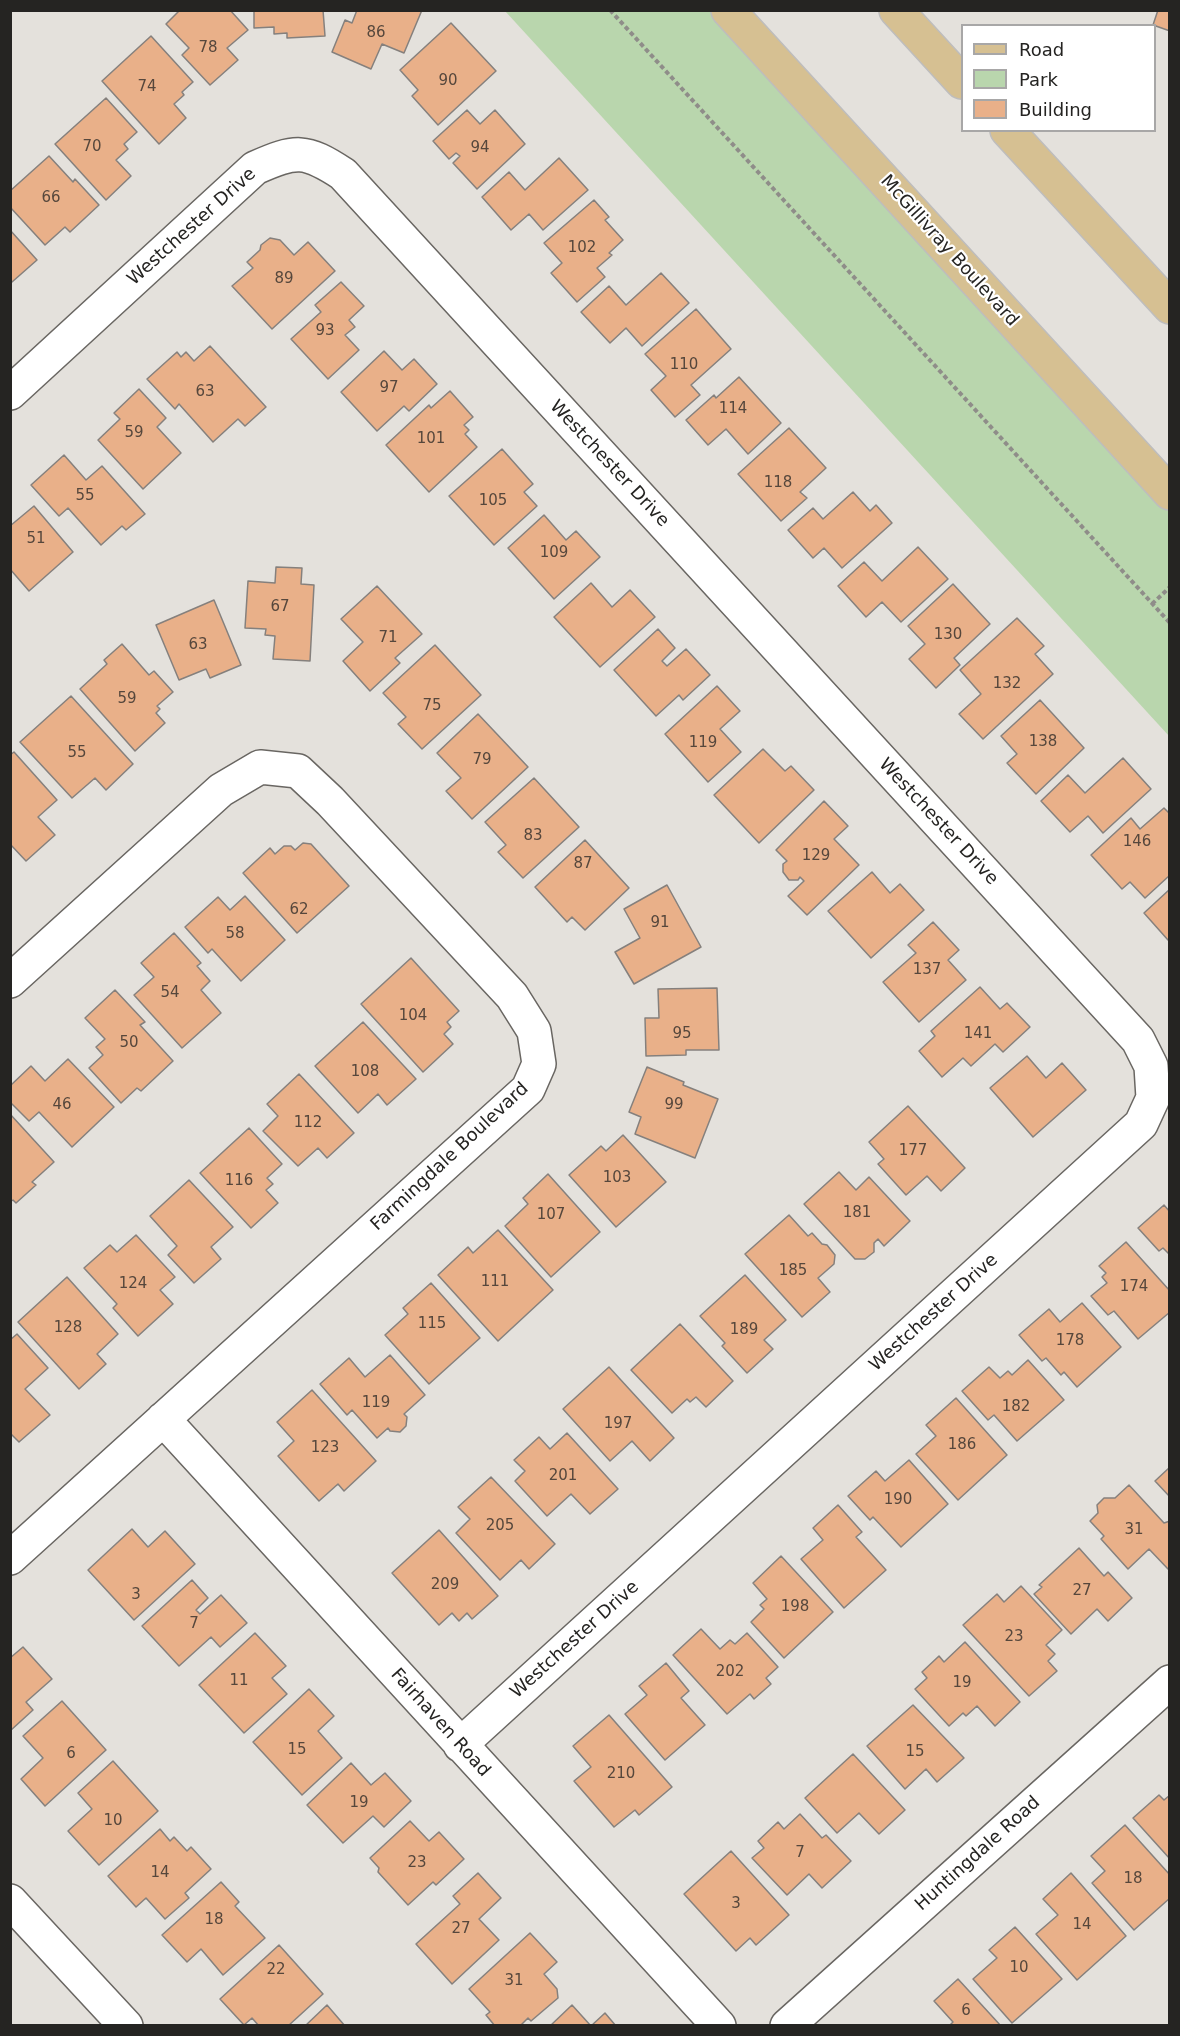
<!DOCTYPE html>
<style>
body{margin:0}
#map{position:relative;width:1180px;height:2036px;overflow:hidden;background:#e4e1dc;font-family:"DejaVu Sans",sans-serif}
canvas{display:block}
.frame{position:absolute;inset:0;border:12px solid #252422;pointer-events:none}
.legend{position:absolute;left:961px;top:24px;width:195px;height:108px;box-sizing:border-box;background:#fff;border:2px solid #a8a7a7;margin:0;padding:8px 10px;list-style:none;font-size:18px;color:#252422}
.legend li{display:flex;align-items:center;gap:12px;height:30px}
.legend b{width:30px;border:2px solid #a8a7a7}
</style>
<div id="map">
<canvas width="1180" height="2036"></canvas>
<div class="frame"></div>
<ul class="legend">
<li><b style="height:8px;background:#d6c092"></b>Road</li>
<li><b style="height:16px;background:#b9d6ad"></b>Park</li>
<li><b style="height:16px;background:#e9b089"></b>Building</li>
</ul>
</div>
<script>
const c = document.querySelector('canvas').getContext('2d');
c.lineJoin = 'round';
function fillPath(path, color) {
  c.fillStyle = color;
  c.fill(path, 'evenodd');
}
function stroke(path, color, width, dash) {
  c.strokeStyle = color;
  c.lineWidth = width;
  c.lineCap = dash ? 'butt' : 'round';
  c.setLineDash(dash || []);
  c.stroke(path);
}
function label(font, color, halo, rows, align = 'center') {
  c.font = font + ' "DejaVu Sans",sans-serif';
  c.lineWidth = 4.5;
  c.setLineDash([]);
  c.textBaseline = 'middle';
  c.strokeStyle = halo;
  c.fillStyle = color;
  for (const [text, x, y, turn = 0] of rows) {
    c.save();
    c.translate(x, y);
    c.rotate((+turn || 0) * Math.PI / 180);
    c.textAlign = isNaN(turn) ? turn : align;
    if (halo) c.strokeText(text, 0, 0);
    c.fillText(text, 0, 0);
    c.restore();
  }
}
fillPath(new Path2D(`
 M505 11H728L1169 493V736Z`), '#b9d6ad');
const building = new Path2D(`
 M180 10H230L248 30 227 48 238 60 210 85 182 55 189 48 166 24Z
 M254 10H323L325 36 287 38V33L274 34V27L254 28Z
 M357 10H422L404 53 382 44 371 69 332 52 345 20 352 23Z
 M1158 10H1170V31L1153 25Z
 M451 23 496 71 438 125 412 96 418 90 400 70Z
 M151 36 193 82 182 92 184 95 174 104 186 118 159 144 102 81Z
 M106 98 137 132 124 144 128 149 116 160 131 176 106 200 55 144Z
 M467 110 480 124 495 110 525 144 477 189 453 163 460 156 456 153 449 159 433 141Z
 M49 156 73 182 75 179 99 205 70 232 65 227 45 245 10 207V191Z
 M559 158 588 190 543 230 529 214 511 230 482 197 509 172 525 190Z
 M594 200 609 217 605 220 623 240 609 253 612 255 597 268 605 277 577 302 551 273 562 263 544 243Z
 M10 230 37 260 12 282 10 280Z
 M270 238 280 240 294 255 308 242 335 271 272 329 232 286 253 268 247 262 260 250 261 245Z
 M661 273 689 303 642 346 626 328 610 343 581 312 609 286 626 305Z
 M341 282 364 306 349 320 355 327 345 335 359 350 328 379 291 339 321 312 315 305Z
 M696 309 731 349 691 385 700 395 675 417 651 390 666 376 645 354Z
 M210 346 266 407 245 426 238 419 213 442 179 404 175 409 147 379 177 352 181 357 186 352 194 361Z
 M384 351 402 370 414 359 437 384 409 411 404 406 377 431 341 392Z
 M739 377 781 423 748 454 726 429 708 445 686 420 714 395 716 398Z
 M139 389 166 418 157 427 181 453 143 489 98 440 120 419 114 413Z
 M450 391 473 417 464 425 469 430 465 434 477 447 429 492 386 445 429 405 431 408Z
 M789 428 826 468 800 492 807 498 781 521 738 474Z
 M502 449 533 484 524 492 537 506 494 545 449 496Z
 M64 455 86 480 102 466 145 514 126 530 122 526 101 545 68 508 59 516 31 485Z
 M853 492 870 511 876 505 892 523 842 568 824 548 813 558 788 530 813 508 823 519Z
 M34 506 73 552 29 591 10 569V526Z
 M544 515 566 540 576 531 600 557 554 599 508 548Z
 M918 547 948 579 901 622 882 602 866 617 838 586 864 562 882 581Z
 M276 567 302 568 301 584 314 585 310 661 273 659 275 636 265 635 266 629 245 628 248 581 275 583Z
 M591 583 612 607 630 590 655 617 600 667 554 617Z
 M953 584 990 624 954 658 960 665 936 688 909 659 925 644 908 626Z
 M377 586 422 634 395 658 400 663 370 691 343 661 363 642 341 619Z
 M214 600 241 665 210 678 206 669 179 680 156 625Z
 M1017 618 1044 646 1035 654 1053 674 983 739 959 714 981 694 960 670Z
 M658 629 675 648 662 661 667 666 686 649 710 675 683 700 679 695 656 716 614 670Z
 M122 644 149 675 154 671 173 692 157 706 160 709 156 713 165 723 135 751 80 689 107 664 104 660Z
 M435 645 481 695 422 749 398 724 406 717 383 693Z
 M717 686 740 711 720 729 741 752 708 782 665 734Z
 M71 696 133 764 106 790 95 778 72 798 20 742Z
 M1040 700 1084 748 1036 794 1007 763 1017 754 1001 736Z
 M478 714 528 767 472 819 446 791 461 778 437 753Z
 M763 749 785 771 791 766 814 790 759 843 714 795Z
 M14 752 57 800 38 817 55 835 26 861 10 844V755Z
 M1123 758 1151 789 1103 833 1088 816 1070 832 1041 801 1068 775 1085 793Z
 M534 778 579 827 523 878 498 852 506 845 485 822Z
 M824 801 848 826 834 839 859 865 807 915 788 896 804 881 800 877 798 880H789L783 872V864L787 861 776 850Z
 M1164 808 1170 814V875L1145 898 1130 882 1122 889 1091 855 1131 818 1140 829Z
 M585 840 629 888 585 930 572 917 567 922 535 887Z
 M303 843 311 844 349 886 297 933 243 873 270 848 275 854 284 846H291L295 850Z
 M872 872 890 893 900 884 924 910 871 958 828 911Z
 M667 885 701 947 634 984 615 952 640 938 624 909Z
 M1170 889V939L1168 940 1144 913Z
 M245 896 285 940 241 981 212 949 208 953 185 927 218 897 230 910Z
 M933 922 959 950 948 960 966 980 919 1022 883 982 916 953 908 945Z
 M174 933 201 963 197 966 210 981 201 990 221 1013 182 1048 134 995 154 977 141 963Z
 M411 958 459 1011 447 1022 451 1027 444 1034 453 1044 423 1072 361 1004Z
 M980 987 1000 1009 1007 1003 1030 1027 1003 1052 995 1044 971 1066 963 1058 942 1077 919 1051 935 1036 931 1031Z
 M717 988 719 1050H686V1055L646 1056 645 1018H659L658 989Z
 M115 990 145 1022 140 1025 173 1061 141 1091 137 1088 121 1103 89 1068 103 1055 96 1047 105 1039 85 1018Z
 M363 1022 416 1079 387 1105 378 1094 358 1113 315 1066Z
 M1027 1056 1046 1078 1062 1063 1086 1090 1033 1137 990 1088Z
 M68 1059 114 1107 72 1147 39 1112 29 1121 10 1102V1086L31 1066 45 1081Z
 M647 1067 684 1082 683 1085 718 1099 695 1158 635 1134 641 1117 629 1112Z
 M299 1074 354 1133 327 1158 318 1148 298 1166 263 1131 278 1116 267 1104Z
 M908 1106 965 1168 941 1191 927 1176 906 1195 878 1164 884 1159 869 1142Z
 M10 1114 54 1162 32 1182 36 1185 16 1203 13 1200 10 1202Z
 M249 1128 282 1164 267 1178 273 1184 266 1190 278 1203 251 1228 200 1173Z
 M623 1135 666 1182 616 1227 569 1175 601 1146 606 1151Z
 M839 1172 856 1190 869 1177 910 1221 884 1246 878 1239 874 1243V1252L865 1259H855L804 1204Z
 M548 1174 600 1232 551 1277 505 1226 528 1204 523 1198Z
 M189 1180 233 1227 211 1247 221 1259 194 1283 168 1255 177 1246 150 1216Z
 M1164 1205 1170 1212V1255L1163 1248 1159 1251 1138 1228Z
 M789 1215 808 1236 812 1233 822 1244 827 1245 835 1255 834 1264 818 1278 830 1292 802 1317 745 1254Z
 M498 1230 553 1290 498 1341 438 1275 468 1247 473 1253Z
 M136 1235 175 1277 160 1290 173 1304 138 1336 113 1308 117 1304 84 1268 110 1245 117 1252Z
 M1126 1242 1170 1291V1312L1138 1339 1114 1311 1108 1315 1091 1296 1107 1283 1102 1277 1106 1273 1099 1266Z
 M745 1275 786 1320 764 1340 773 1349 747 1373 722 1346 725 1343 700 1316Z
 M67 1277 118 1334 97 1354 106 1364 79 1389 18 1322Z
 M431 1283 480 1338 429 1384 385 1335 408 1314 403 1308Z
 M1082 1303 1121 1347 1077 1387 1064 1372 1061 1375 1046 1358 1042 1361 1019 1335 1049 1309 1060 1322Z
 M680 1324 733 1381 706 1407 696 1397 690 1402 687 1399 672 1413 631 1370Z
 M17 1334 48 1368 25 1389 50 1415 19 1442 10 1433V1340Z
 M390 1355 425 1395 404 1414 407 1417 406 1426 400 1432 390 1431 388 1428 377 1438 352 1410 347 1415 320 1384 349 1358 365 1377Z
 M1028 1360 1064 1400 1017 1441 994 1415 988 1420 962 1391 989 1367 1000 1378 1008 1371 1012 1375Z
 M609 1367 674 1438 650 1461 632 1441 610 1461 563 1409Z
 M312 1390 376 1461 344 1491 338 1484 319 1501 278 1456 294 1441 277 1422Z
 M956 1398 1007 1455 958 1500 916 1454 936 1436 926 1425Z
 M567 1433 618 1489 590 1514 571 1494 547 1516 515 1481 525 1471 514 1460 539 1437 550 1449Z
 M909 1460 948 1504 901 1547 873 1517 870 1520 848 1496 876 1471 885 1481Z
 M1170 1467V1497L1155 1481Z
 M491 1477 555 1544 529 1569 521 1560 500 1580 456 1533 470 1519 458 1507Z
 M1129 1485 1164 1523 1170 1521V1568L1168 1569 1149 1549 1128 1569 1101 1539 1104 1536 1090 1521 1098 1513 1097 1505 1104 1498H1115Z
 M838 1505 862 1532 856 1537 886 1570 844 1608 801 1559 823 1540 813 1528Z
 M132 1529 148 1547 165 1531 195 1564 134 1620 88 1570Z
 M439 1530 498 1596 472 1619 467 1613 459 1621 452 1613 439 1625 392 1573Z
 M1079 1548 1104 1576 1108 1572 1132 1598 1108 1621 1097 1609 1071 1634 1034 1594 1042 1587 1039 1585Z
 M781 1556 833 1612 784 1658 751 1622 764 1609 760 1605 767 1599 753 1583Z
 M192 1580 208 1598 196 1610 200 1614 221 1595 247 1623 220 1647 211 1637 179 1666 142 1626Z
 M1021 1586 1062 1630 1046 1645 1055 1654 1048 1661 1057 1671 1029 1696 963 1625 997 1594 1004 1602Z
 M701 1629 720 1649 730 1640 735 1644 747 1633 778 1667 766 1678 771 1684 754 1699 750 1694 727 1714 673 1655Z
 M255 1633 286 1666 272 1678 287 1694 244 1733 199 1685Z
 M965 1642 1020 1702 995 1726 977 1706 966 1716 963 1713 949 1726 915 1689 927 1678 922 1672 939 1656 944 1662Z
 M23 1647 52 1679 26 1702 33 1710 10 1731V1658Z
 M666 1663 689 1691 681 1698 705 1725 665 1760 625 1714 647 1695 639 1686Z
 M309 1689 334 1716 318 1731 342 1758 302 1795 253 1742Z
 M62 1701 106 1750 45 1806 21 1779 43 1758 23 1736Z
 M913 1705 964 1758 937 1782 926 1769 905 1789 867 1746Z
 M609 1715 672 1787 639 1815 635 1810 614 1827 574 1781 591 1767 573 1746Z
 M853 1754 905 1810 879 1834 859 1813 837 1833 805 1798Z
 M113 1761 158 1811 99 1865 68 1831 92 1809 78 1793Z
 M351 1763 371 1785 385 1773 411 1801 384 1827 373 1816 343 1843 307 1805Z
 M1159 1795 1164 1800 1170 1795V1859L1133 1818Z
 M800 1814 822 1838 826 1835 851 1861 822 1888 809 1874 787 1895 752 1858 764 1848 758 1841 778 1822 784 1829Z
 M410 1821 429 1841 439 1832 464 1859 436 1885 433 1882 408 1905 378 1872 379 1868 370 1858Z
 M1125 1825 1170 1875V1898L1134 1930 1092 1883 1105 1871 1091 1856Z
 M160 1829 170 1841 174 1837 187 1851 191 1847 211 1869 185 1893 189 1898 165 1919 146 1898 136 1907 108 1876Z
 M731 1851 789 1915 756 1945 750 1938 736 1951 684 1894Z
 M478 1873 501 1898 479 1919 499 1940 452 1984 416 1944 460 1904 453 1896Z
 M1071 1873 1126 1936 1077 1980 1036 1934 1058 1915 1043 1899Z
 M221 1882 239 1902 235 1906 265 1938 223 1975 201 1949 187 1962 162 1935Z
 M1015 1927 1062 1979 1012 2023 973 1979 997 1958 989 1950Z
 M530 1933 557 1962 544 1974 557 1989 558 1998 531 2021 528 2018 520 2026H495L486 2015 490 2012 469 1989Z
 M279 1945 323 1994 288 2026H259L252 2018 244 2025 220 1999Z
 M958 1979 1001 2026H949L953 2022 934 2001Z
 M327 2005 345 2026H305Z
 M572 2005 591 2026H550Z
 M605 2013 616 2026H591Z`);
fillPath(building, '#e9b089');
stroke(building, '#85807d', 1.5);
const minor = new Path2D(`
 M10 393 255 168C296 150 305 149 343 174L1138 1040 1151 1066 1153 1098 1141 1124 460 1745
 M10 981 221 790 260 767 298 771 330 801 512 996 534 1031 539 1064 528 1089 10 1558
 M163 1419 719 2026
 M10 1901 126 2026
 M787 2026 1170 1682`);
const primary = new Path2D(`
 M728 10 1170 493
 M896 10 962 82
 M1007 130 1170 307`);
stroke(minor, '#696662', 36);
stroke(primary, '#bebdbd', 36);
stroke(new Path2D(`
 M610 10 1170 623
 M1152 604 1170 587`), '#8f8d89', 4, [4.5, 3]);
stroke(minor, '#fff', 33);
stroke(primary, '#d6c092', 33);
label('15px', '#56473c', null, [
 ["86",376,33],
 ["78",208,48],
 ["90",448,81],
 ["74",147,87],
 ["70",92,147],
 ["94",480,148],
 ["66",51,198],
 ["102",582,248],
 ["89",284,279],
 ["93",325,331],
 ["110",684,365],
 ["97",389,388],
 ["63",205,392],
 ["114",733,409],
 ["59",134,433],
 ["101",431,439],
 ["118",778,483],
 ["55",85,496],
 ["105",493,501],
 ["51",36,539],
 ["109",554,553],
 ["67",280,607],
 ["130",948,635],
 ["71",388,638],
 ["63",198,645],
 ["132",1007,684],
 ["59",127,699],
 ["75",432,706],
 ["138",1043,742],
 ["119",703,743],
 ["55",77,753],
 ["79",482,760],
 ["83",533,836],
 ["146",1137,842],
 ["129",816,856],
 ["87",583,864],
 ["62",299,910],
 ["91",660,923],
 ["58",235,934],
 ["137",927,970],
 ["54",170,993],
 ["104",413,1016],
 ["95",682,1034],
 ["141",978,1034],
 ["50",129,1043],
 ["108",365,1072],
 ["46",62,1105],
 ["99",674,1105],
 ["112",308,1123],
 ["177",913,1151],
 ["103",617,1178],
 ["116",239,1181],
 ["181",857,1213],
 ["107",551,1215],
 ["185",793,1271],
 ["111",495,1282],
 ["124",133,1284],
 ["174",1134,1287],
 ["115",432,1324],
 ["128",68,1328],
 ["189",744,1330],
 ["178",1070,1341],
 ["119",376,1403],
 ["182",1016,1407],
 ["197",618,1424],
 ["186",962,1445],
 ["123",325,1448],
 ["201",563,1476],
 ["190",898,1500],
 ["205",500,1526],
 ["31",1134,1530],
 ["209",445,1585],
 ["27",1082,1591],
 ["3",136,1595],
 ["198",795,1607],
 ["7",194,1624],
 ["23",1014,1637],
 ["202",730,1672],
 ["11",239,1681],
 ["19",962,1683],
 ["15",297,1750],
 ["15",915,1752],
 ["6",71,1754],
 ["210",621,1774],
 ["19",359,1803],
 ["10",113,1821],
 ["7",800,1853],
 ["23",417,1863],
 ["14",160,1873],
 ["18",1133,1879],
 ["3",736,1904],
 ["18",214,1920],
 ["14",1082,1925],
 ["27",461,1929],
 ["10",1019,1968],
 ["22",276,1970],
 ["31",514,1981],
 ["6",966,2011]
]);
label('18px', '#252422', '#fff', [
 ["Westchester Drive",192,227,-42],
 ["McGillivray Boulevard",949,251,48],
 ["Westchester Drive",609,464,47],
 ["Westchester Drive",938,822,47],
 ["Farmingdale Boulevard",450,1157,-43],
 ["Westchester Drive",934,1313,-42],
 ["Westchester Drive",575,1640,-42],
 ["Fairhaven Road",440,1723,48],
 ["Huntingdale Road",978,1854,-42]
]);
</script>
